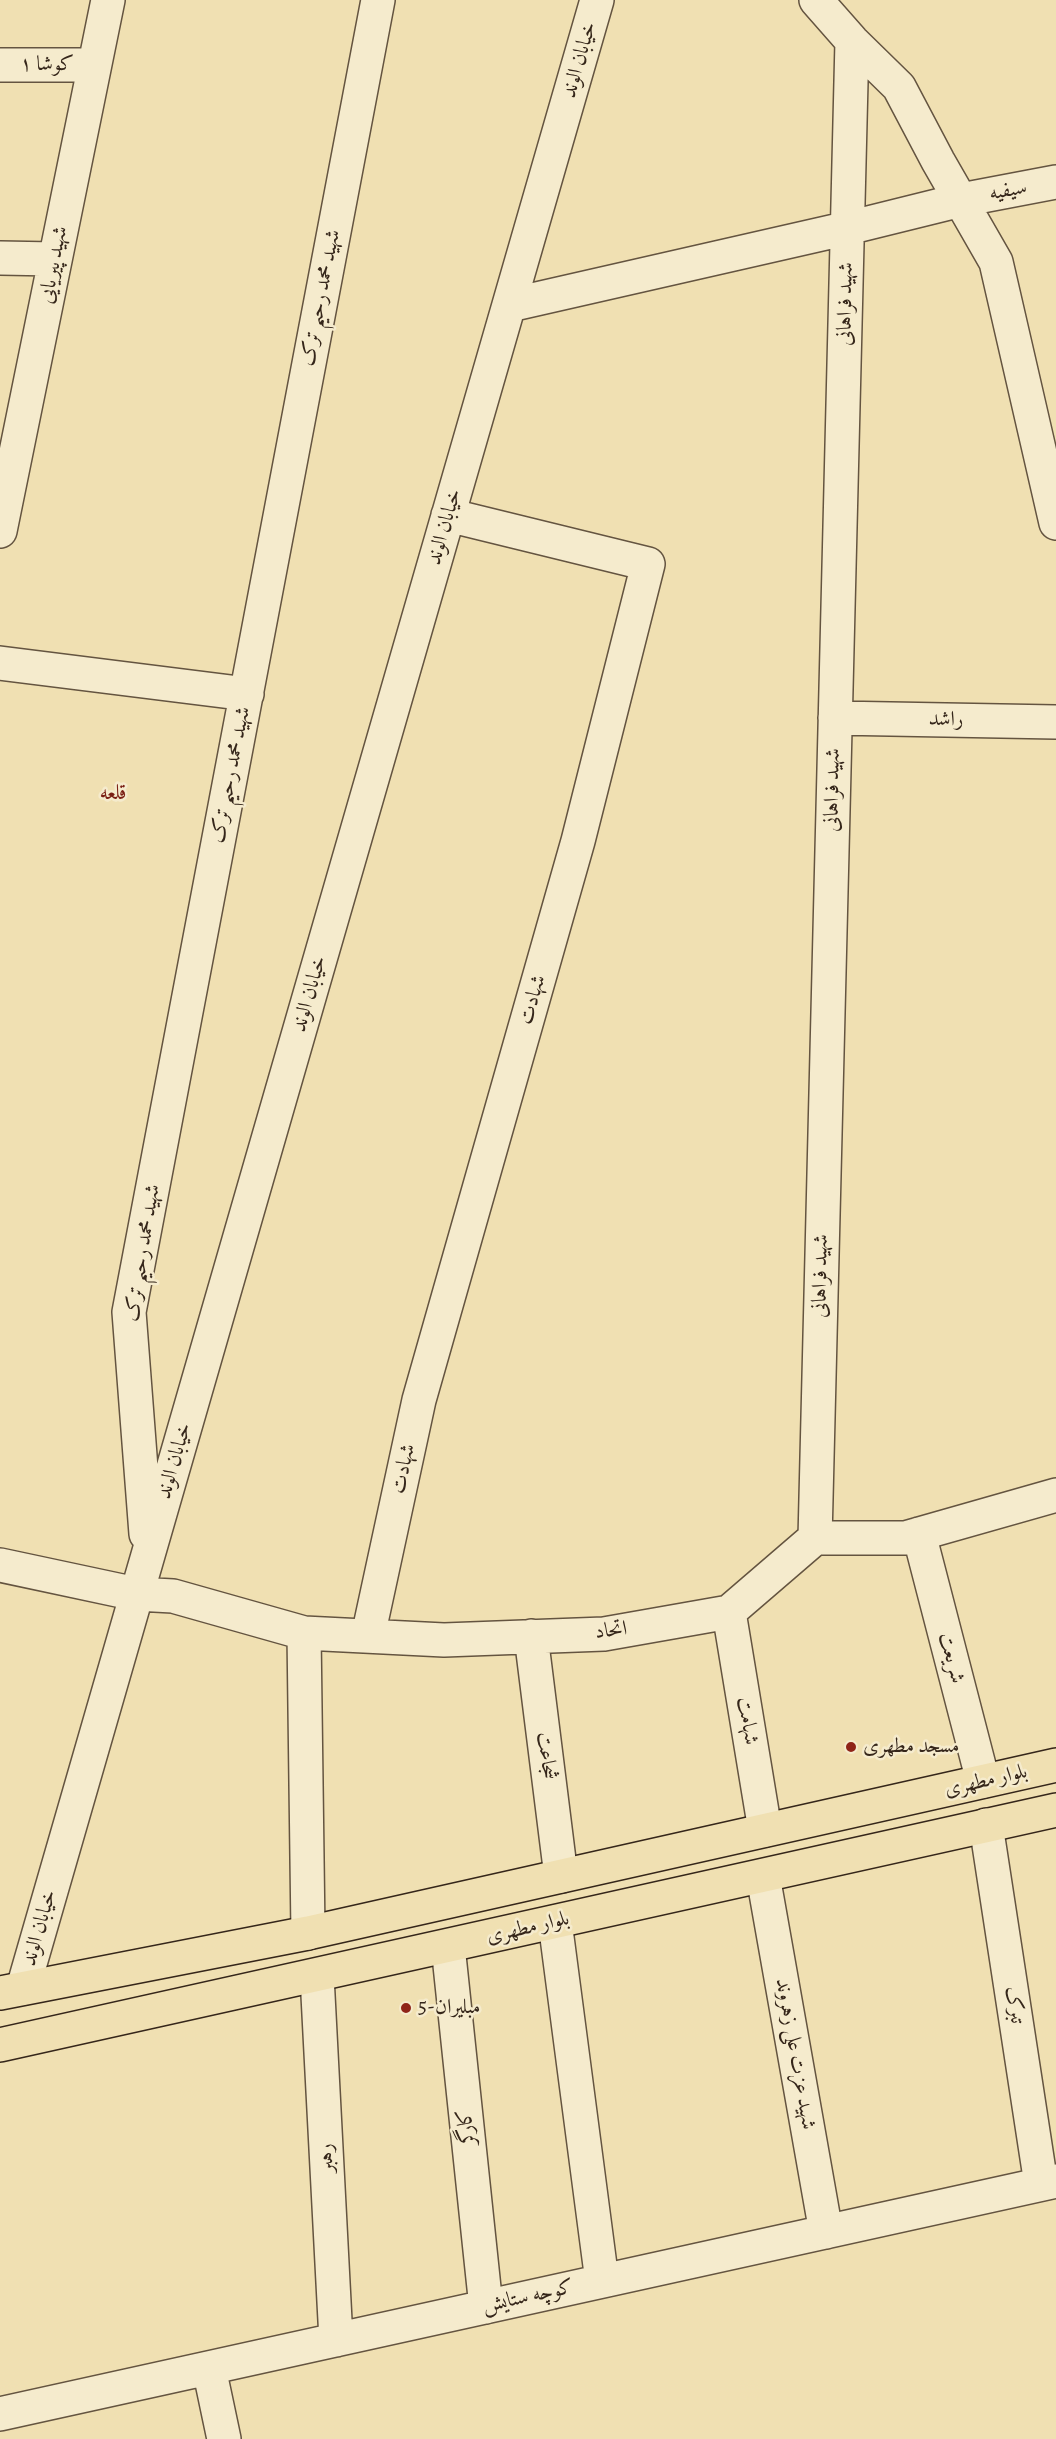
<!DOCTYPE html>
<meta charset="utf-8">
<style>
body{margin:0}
canvas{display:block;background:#f0e0b2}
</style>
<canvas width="1056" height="2439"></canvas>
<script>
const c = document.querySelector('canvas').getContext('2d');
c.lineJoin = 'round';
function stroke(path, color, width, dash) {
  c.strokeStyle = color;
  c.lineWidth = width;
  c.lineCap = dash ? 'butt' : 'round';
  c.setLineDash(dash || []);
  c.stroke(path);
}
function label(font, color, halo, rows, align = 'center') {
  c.font = font + ' Alegreya,Amiri,serif';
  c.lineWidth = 5;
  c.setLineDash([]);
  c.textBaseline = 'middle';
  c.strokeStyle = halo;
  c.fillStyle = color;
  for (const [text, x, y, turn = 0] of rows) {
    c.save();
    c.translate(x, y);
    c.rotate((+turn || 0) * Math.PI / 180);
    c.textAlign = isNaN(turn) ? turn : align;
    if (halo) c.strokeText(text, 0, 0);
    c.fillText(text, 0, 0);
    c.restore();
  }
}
const minor = new Path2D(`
 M816 0 852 41 899 87 938 161 996 262 1056 523
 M0 65H94
 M0 258 55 259
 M510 305 848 228 961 200 1056 182
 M0 531 108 0
 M0 663 247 694
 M835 718 1056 722
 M146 1534 129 1312 378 0
 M919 1534 983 1781
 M815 1538 852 41
 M0 1565 136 1594 173 1596 304 1633 444 1640 604 1634 729 1612 815 1538H905L1056 1495
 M729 1612 765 1830
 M304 1633 308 1933
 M368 1636 419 1400 578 841 648 564 448 515
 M531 1636 561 1876
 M986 1825 1041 2184
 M763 1876 826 2232
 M555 1922 602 2281
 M448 1946 486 2307
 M317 1976 336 2340
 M23 1988 597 0
 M209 2368 224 2439
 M0 2414 1056 2181`);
const major = new Path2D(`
 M0 1993 308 1933 1056 1765
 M0 2045 1056 1810`);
stroke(minor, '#645440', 36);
stroke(major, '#35261a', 36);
stroke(minor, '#f5ebcd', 33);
stroke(major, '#f0e0b2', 33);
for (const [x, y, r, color] of [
 [851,1747,6,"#8f2418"],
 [406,2008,6,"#8f2418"]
]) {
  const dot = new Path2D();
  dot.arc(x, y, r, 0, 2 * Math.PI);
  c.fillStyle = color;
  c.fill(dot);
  stroke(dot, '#f5ebcd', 2);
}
label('21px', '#35261a', '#f5ebcd', [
 ["خیابان الوند",580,60,-74],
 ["کوشا ۱",47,65],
 ["سیفیه",1008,191,-10],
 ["شهید پیریایی",54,265,-79],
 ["شهید محمد رحیم ترک",321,298,-79],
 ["شهید فراهانی",846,304,-89],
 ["خیابان الوند",445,527,-74],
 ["راشد",946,720,1],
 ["شهید محمد رحیم ترک",231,775,-79],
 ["شهید فراهانی",833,790,-89],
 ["خیابان الوند",310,994,-74],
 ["شهادت",533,1000,-74],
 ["شهید محمد رحیم ترک",143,1253,-81],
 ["شهید فراهانی",821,1276,-89],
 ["خیابان الوند",175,1461,-74],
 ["شهادت",404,1469,-78],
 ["اتحاد",611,1631,-7],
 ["شریعت",951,1658,75],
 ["شهامت",747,1721,80],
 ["شجاعت",546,1756,83],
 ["بلوار مطهری",986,1781,-13],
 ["خیابان الوند",40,1928,-74],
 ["بلوار مطهری",528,1928,-13],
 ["تبرک",1014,2005,81],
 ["شهید عزت علی زهروند",795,2054,80],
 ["کارگر",467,2127,-96],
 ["رهبر",327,2158,-93],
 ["کوچه ستایش",528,2297,-12]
]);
label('21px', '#35261a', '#f5ebcd', [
 ["مسجد مطهری",863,1747],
 ["مبلیران-5",418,2008]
], 'left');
label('22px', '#7a1f14', '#f5ebcd', [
 ["قلعه",113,794]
]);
</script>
